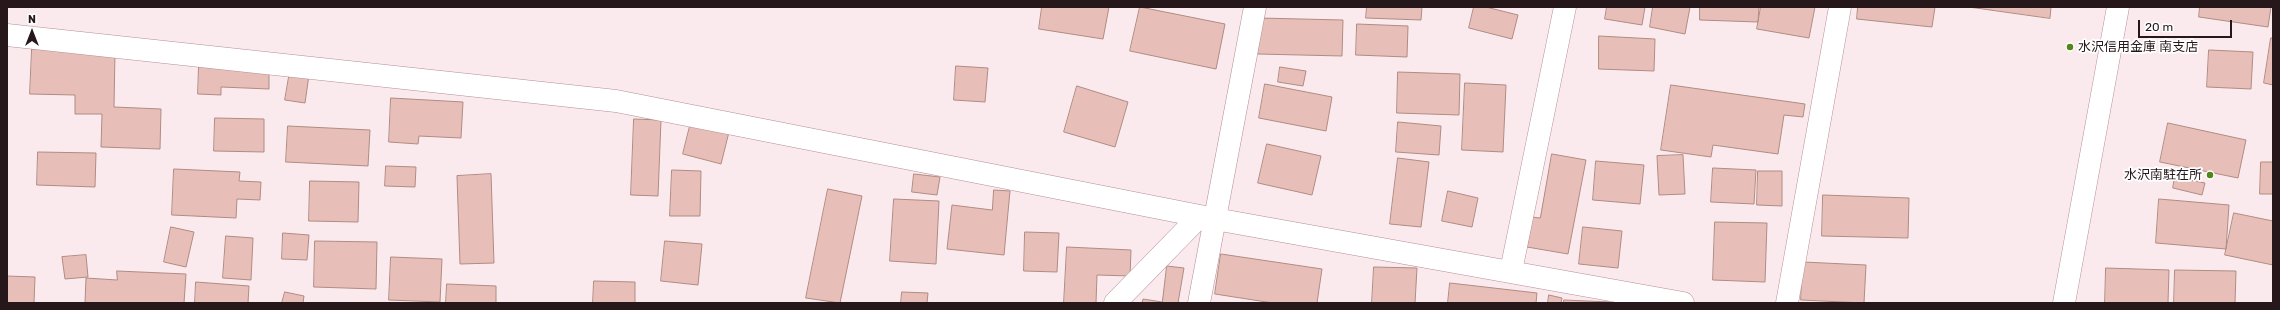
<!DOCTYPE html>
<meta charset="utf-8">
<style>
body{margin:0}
#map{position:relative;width:2280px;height:310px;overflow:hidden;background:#fbeaed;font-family:Rubik,sans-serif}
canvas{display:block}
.frame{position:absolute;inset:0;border:8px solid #25171a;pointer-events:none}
.north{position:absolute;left:12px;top:12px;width:40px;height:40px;-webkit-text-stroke:3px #fff;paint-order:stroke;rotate:0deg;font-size:11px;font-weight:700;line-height:16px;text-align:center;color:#25171a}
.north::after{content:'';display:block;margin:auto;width:14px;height:18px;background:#25171a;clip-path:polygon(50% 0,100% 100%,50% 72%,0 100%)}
.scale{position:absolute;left:2138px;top:20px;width:94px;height:18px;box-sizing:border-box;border:2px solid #25171a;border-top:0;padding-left:5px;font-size:12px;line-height:14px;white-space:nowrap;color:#25171a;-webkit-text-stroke:3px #fff;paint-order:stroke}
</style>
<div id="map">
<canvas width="2280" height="310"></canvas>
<div class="frame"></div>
<div class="north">N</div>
<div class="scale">20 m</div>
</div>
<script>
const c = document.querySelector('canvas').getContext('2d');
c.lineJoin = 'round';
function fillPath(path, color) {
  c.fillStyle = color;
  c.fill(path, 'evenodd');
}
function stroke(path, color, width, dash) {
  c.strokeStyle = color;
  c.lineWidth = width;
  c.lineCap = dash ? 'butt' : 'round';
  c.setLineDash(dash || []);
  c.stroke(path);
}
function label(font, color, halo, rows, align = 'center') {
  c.font = font + ' Rubik,"Noto Sans JP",sans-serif';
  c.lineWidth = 3.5;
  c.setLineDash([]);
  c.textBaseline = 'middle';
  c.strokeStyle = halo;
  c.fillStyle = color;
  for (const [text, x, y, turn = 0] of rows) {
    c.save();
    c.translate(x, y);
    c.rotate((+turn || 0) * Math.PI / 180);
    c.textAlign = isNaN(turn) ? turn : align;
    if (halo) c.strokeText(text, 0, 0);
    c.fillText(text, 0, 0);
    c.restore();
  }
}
const building = new Path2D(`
 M1042 7H1109L1103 39 1039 29Z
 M1140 7 1225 24 1216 69 1130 51Z
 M1367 7H1422L1421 20 1366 18Z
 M1474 7H1486L1518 15 1512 39 1469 28Z
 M1607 7H1645L1642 25 1605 19Z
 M1653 7H1690L1685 34 1650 27Z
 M1700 7H1759L1758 22 1700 20Z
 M1761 7H1815L1809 38 1757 29Z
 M1858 7H1935L1932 27 1857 19Z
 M1969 7H2051L2050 18Z
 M2200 7H2271L2268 27 2199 17Z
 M1259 18 1343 20 1342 56 1258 54Z
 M1357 24 1408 26 1407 57 1356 55Z
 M1599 36 1655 39 1654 71 1599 69Z
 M2271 38H2273V85L2264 83Z
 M32 49 115 51 114 107 161 109 160 149 101 147 102 114H75V95L30 94Z
 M2209 50 2253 52 2251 89 2207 87Z
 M199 65 269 68V89L221 87V95L198 94Z
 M956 66 988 68 985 102 954 100Z
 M1280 67 1306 71 1303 86 1278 82Z
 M290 71 309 75 305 103 285 100Z
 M1398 72 1460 74 1459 115 1397 113Z
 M1465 83 1506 85 1503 152 1462 150Z
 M1265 84 1332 97 1326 131 1259 118Z
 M1671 85 1805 104 1803 117 1784 115 1778 154 1713 145 1711 157 1661 150Z
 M1077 86 1128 102 1115 147 1064 132Z
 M391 98 463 102 461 138 419 136 418 144 389 142Z
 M215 118 264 119V152L214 151Z
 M634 119 661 120 658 196 631 195Z
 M691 122 729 132 721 164 683 154Z
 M1398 122 1441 126 1439 155 1396 152Z
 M2168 123 2246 140 2238 178 2160 162Z
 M288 126 370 130 368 166 286 162Z
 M1267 144 1321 156 1312 195 1258 183Z
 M38 152 96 153 95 187 37 185Z
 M1552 154 1586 160 1568 254 1527 247 1532 217 1540 218Z
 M1683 155 1685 194 1659 195 1657 156Z
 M1398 158 1429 162 1421 227 1390 224Z
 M1596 161 1644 165 1640 204 1593 200Z
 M2261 162H2273V194H2260Z
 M386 166 416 167 415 187 385 186Z
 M1713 168 1756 170 1754 204 1711 202Z
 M174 169 240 172 239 181 261 182 260 200 237 199 236 218 172 215Z
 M672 170 701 171 700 216H670Z
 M1758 171H1782V206L1757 205Z
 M491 174 494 263 460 264 457 176Z
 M914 174 940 177 937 195 912 192Z
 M2175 177 2205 183 2202 195 2173 188Z
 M310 181 359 182 358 222 309 221Z
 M828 189 862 196 840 303 806 298Z
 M994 190 1010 191 1004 255 947 249 952 205 992 210Z
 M1448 191 1478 198 1472 227 1442 221Z
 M1823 195 1909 198 1908 238 1822 236Z
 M894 199 939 201 936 264 890 261Z
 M2159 199 2229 205 2226 249 2156 243Z
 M2234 213 2273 221V265L2225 255Z
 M1715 222 1767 223 1765 282 1713 280Z
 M171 227 194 232 186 267 164 262Z
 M1583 227 1622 231 1618 268 1579 264Z
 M1025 232 1059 233 1057 272 1024 271Z
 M283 233 309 235 307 260 282 259Z
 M226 236 253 238 251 280 223 278Z
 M315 241 377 242 376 289 314 287Z
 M665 241 702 244 698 285 661 281Z
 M1067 247 1131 250 1130 276 1097 275 1096 303H1064Z
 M1221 254 1322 269 1317 303H1273L1215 294Z
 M86 255 88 277 65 279 62 257Z
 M391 257 442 259 440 302 389 300Z
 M1803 262 1866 265 1864 303 1801 300Z
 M1167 266 1184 268 1178 303H1142L1143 299 1162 302Z
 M1374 267 1417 268 1415 303H1372Z
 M2106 268 2169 270 2168 303H2105Z
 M2175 270 2236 271 2235 303H2174Z
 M117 271 186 274 184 303H85L86 278 117 280Z
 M7 276 35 277 34 303H7Z
 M594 281 635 282V303H593Z
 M196 282 249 286 248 303H195Z
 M1450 283 1537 293 1536 303H1448Z
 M447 284 496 286V303H446Z
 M285 292 304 296 303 303H282Z
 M902 292 928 293 927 303H901Z
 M1549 295 1562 298 1561 303H1548Z
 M1564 300 1610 302V303H1564Z`);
fillPath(building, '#e7bfb8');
stroke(building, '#b08b83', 1);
const street = new Path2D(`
 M7 35 616 101 1215 219 1683 303
 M1511 271 1565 7
 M1115 303 1200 216
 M1199 303 1255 7
 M1787 303 1840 7`);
const secondary = new Path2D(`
 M2064 303 2118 7`);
stroke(street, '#b58f96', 23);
stroke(secondary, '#b58f96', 23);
stroke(street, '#fff', 22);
stroke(secondary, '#fff', 22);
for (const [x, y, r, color] of [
 [2070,47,4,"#538519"],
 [2210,175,4,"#538519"]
]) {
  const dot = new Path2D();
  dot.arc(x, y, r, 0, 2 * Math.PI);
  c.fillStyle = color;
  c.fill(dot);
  stroke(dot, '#fff', 1.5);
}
label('13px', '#25171a', '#fff', [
 ["水沢信用金庫 南支店",2078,47],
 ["水沢南駐在所",2202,175,"right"]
], 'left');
</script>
